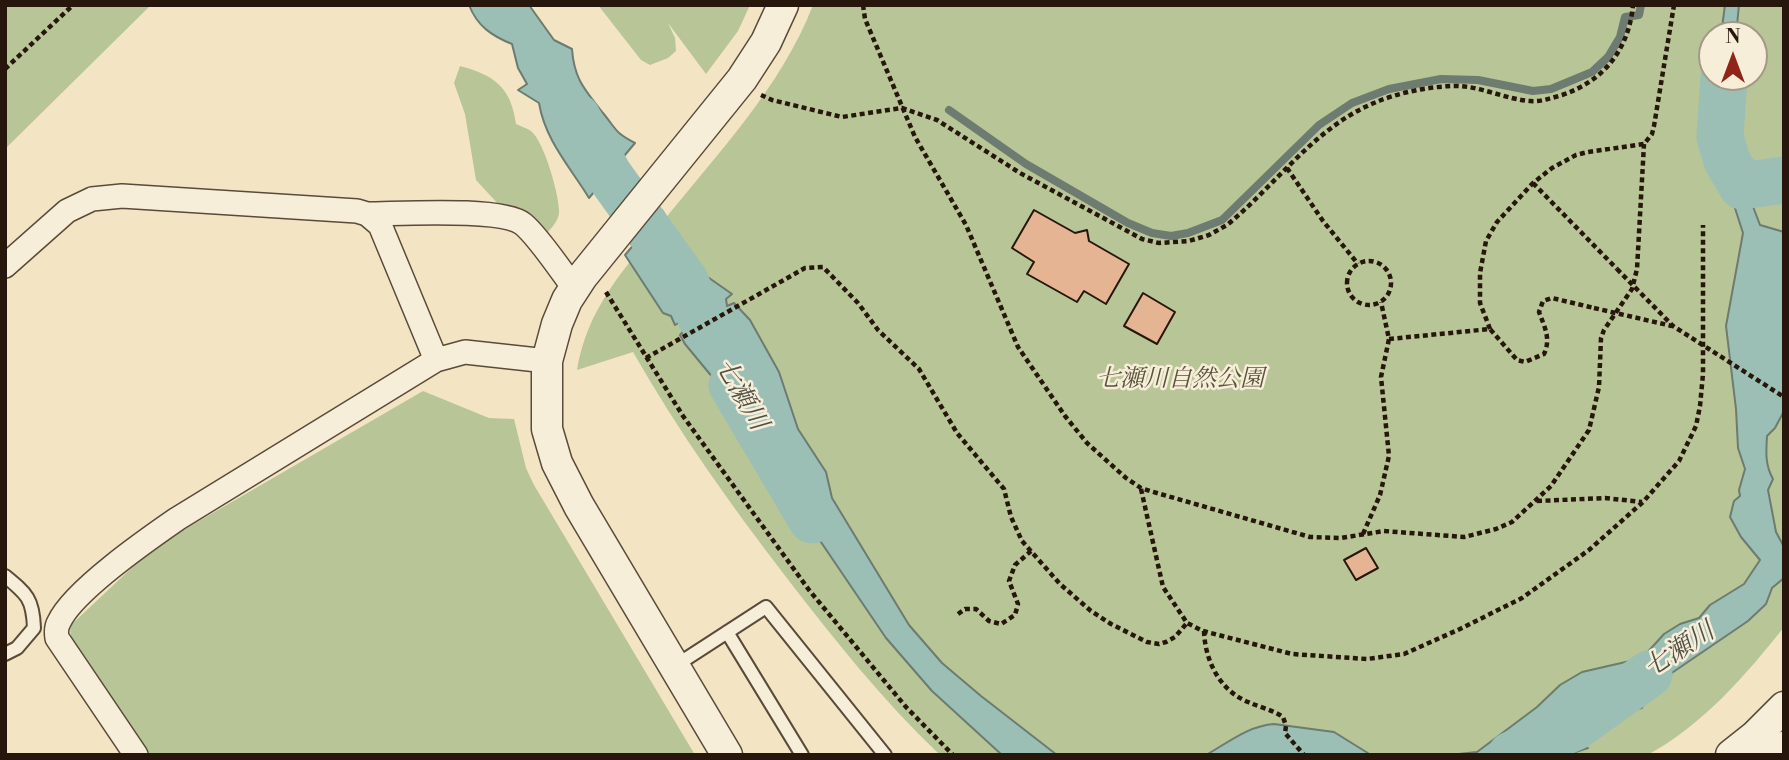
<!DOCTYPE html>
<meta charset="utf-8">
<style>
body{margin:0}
#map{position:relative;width:1789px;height:760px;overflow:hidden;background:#f3e5c4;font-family:"Libre Bodoni",serif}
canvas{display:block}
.frame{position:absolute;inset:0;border:7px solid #27160c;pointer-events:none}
.north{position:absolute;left:1698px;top:21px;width:70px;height:70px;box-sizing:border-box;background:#f7eed9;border:2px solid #a49887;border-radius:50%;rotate:0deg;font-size:19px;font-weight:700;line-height:28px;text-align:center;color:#27160c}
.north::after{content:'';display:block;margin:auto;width:24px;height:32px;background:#8f2418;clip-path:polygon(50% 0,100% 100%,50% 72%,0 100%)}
</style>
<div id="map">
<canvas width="1789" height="760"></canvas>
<div class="frame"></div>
<div class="north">N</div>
</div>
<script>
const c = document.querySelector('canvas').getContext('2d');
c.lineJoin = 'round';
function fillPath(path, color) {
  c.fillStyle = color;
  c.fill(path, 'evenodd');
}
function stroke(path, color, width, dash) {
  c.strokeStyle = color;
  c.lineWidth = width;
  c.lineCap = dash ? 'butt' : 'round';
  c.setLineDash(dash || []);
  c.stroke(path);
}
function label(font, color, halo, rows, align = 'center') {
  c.font = font + ' "Libre Bodoni","Noto Serif JP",serif';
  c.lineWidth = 5;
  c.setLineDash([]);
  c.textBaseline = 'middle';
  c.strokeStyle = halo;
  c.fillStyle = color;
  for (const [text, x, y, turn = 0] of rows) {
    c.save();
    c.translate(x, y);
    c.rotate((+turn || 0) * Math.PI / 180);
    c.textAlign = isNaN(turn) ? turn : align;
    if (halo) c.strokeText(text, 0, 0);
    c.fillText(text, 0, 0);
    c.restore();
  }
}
fillPath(new Path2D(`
 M5 5H151L5 149Z
 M598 5H750L738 31 706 74 668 23 675 38 676 51 668 58 650 65 641 60Z
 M813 5H1784V627C1747 674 1701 727 1647 755H940C882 700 834 639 786 577 730 504 678 431 633 352L577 370C587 309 623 270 661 224 716 155 781 88 813 5ZM1712 35H1754V77H1712Z
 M460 66C494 75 511 87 516 124 520 126 527 128 531 131 544 141 560 197 559 213 558 221 553 226 548 232L537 231 500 206 476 180 465 114 454 83Z
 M423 391 489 418 514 419 526 468 534 485 695 755H148L72 645 70 629 72 624 140 560 168 539Z`), '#b8c596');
const water = new Path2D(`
 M469 5H529L554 40 572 49C574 79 585 90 603 113 617 130 615 133 635 143L589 198C570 167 545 140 539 103L518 90 527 84 518 68 512 44C492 36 477 26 469 5Z
 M1725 5H1739L1736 35H1721Z
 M1715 77H1731L1730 109 1727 129 1732 151 1760 225 1784 232V411L1775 428 1767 436C1766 452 1765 465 1773 479L1768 490 1776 532 1784 547V578L1772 588 1766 604 1748 621 1660 681 1646 694 1642 708 1609 715 1583 712 1548 726 1527 741 1526 747 1539 753 1588 748 1566 755H1449L1477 752 1537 707 1560 685 1582 672 1630 661 1645 655 1664 634 1680 624 1699 618 1710 605 1744 584 1760 560 1741 537 1730 517 1734 501 1740 496 1739 490 1745 469 1738 448 1736 409 1726 326 1743 233 1713 140 1712 97Z
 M662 210C673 225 672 244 682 259L732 294 726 299 727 306 734 303 750 320 779 372 798 429 826 472 832 498 909 625 942 663 981 696 1057 755H1002L932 691 886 638 806 520 786 484 777 461 761 436 685 344 680 335 688 326 682 321 675 325 671 316 663 313 625 255 636 242 665 274 670 271 664 224 657 216Z
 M1274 724 1334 732 1371 755H1206C1229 742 1248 726 1274 724Z`);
fillPath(water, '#9bbfb4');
stroke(water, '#6d7b71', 2);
stroke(new Path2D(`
 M949 110 1026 164 1128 223 1152 233 1171 236 1188 233 1222 220 1319 125 1352 103 1389 89 1441 79 1478 80 1533 91 1551 89 1592 72 1608 57 1620 37 1625 17 1639 15 1641 5`), '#6d7b71', 8);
stroke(new Path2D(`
 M1724 77 1720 137 1727 161 1742 186 1784 180
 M577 117 609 175 685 281 701 318
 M732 385 812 520
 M1511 755 1575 727 1649 674`), '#9bbfb4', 47);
const building = new Path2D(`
 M1034 210 1075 233 1087 230 1089 241 1129 264 1106 304 1084 291 1077 302 1027 274 1034 262 1012 248Z
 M1143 293 1175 312 1157 344 1124 326Z
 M1366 548 1378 568 1356 580 1344 560Z`);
fillPath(building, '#e4b493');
stroke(building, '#27160c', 2);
const service = new Path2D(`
 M5 576C27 594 33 599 34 628L17 648 5 654
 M727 632 802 755
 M675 666 766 607 885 755`);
const minor = new Path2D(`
 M367 214C398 214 502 207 523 224 538 236 561 271 574 288
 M5 266 67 211 92 199 122 196 357 211 367 214 380 225 436 360
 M136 755 57 638C56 632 56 627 59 622 73 591 148 539 177 519L436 360 465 352 547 361
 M1760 755 1784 743`);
const tertiary = new Path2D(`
 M727 755 579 506 557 463 547 429V361L557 324 567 300 582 277 742 79 766 42 783 5
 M1731 755 1755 736 1784 707`);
stroke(service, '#5a4a3a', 16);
stroke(minor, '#5a4a3a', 26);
stroke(tertiary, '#5a4a3a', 33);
stroke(new Path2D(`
 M863 5 865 19 915 137 966 225 1018 347 1065 416 1087 443 1126 478 1141 488 1150 491 1310 537 1341 538 1384 531 1464 537 1496 529 1512 522 1551 486 1589 430 1599 387 1601 338 1604 330 1632 289 1637 269 1644 144
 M5 69 73 5
 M761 95 772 100 842 117 902 108 937 120 1020 173 1142 239 1159 243 1189 241 1209 235 1227 225C1276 185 1314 128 1374 103 1397 93 1426 87 1452 86 1479 85 1504 99 1530 101 1541 102 1551 98 1562 95 1604 81 1629 49 1633 5
 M1287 168 1323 221 1358 264
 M1533 183 1617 269
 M1347 283a22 22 0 1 1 44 0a22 22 0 1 1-44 0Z
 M606 292 683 416 809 590 906 707 953 755
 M1490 329 1480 303V273L1486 241 1497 222 1533 183 1552 168 1576 155 1588 152 1644 144 1652 134 1654 126 1674 5
 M1389 339 1490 329 1517 360 1525 362 1544 354C1551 339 1545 328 1539 312L1543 301 1552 298 1594 308
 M646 358 805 268 823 267 858 303 878 330 919 369 957 433 1004 489 1011 517 1022 541 1060 584 1091 611 1111 624 1147 642 1159 644 1166 642 1175 637 1187 623
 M1141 489 1163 587 1187 623 1203 631 1292 654 1367 659 1404 654 1460 629 1522 598 1589 550 1643 502 1679 461 1696 426 1700 406 1703 374V225
 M1537 501 1605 498 1642 502
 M1363 534 1380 495 1389 456 1381 377 1389 339 1381 302
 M958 614 965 609H976L989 621 1001 624 1015 615 1018 604 1009 581 1015 565 1031 551
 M1204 631C1205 660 1219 690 1248 702 1259 707 1273 710 1283 717L1286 726 1285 733 1304 755`), '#27160c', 4.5, [5, 3.5]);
stroke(service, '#f7eed9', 12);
stroke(minor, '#f7eed9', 23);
stroke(tertiary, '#f7eed9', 30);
stroke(new Path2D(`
 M1617 269 1673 326 1784 397
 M1594 308 1672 326`), '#27160c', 4.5, [5, 3.5]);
label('italic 24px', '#5a533c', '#f7eed9', [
 ["七瀬川自然公園",1180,380]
]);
label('italic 26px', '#505147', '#f7eed9', [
 ["七瀬川",740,395,60],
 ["七瀬川",1680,651,-33]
]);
</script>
